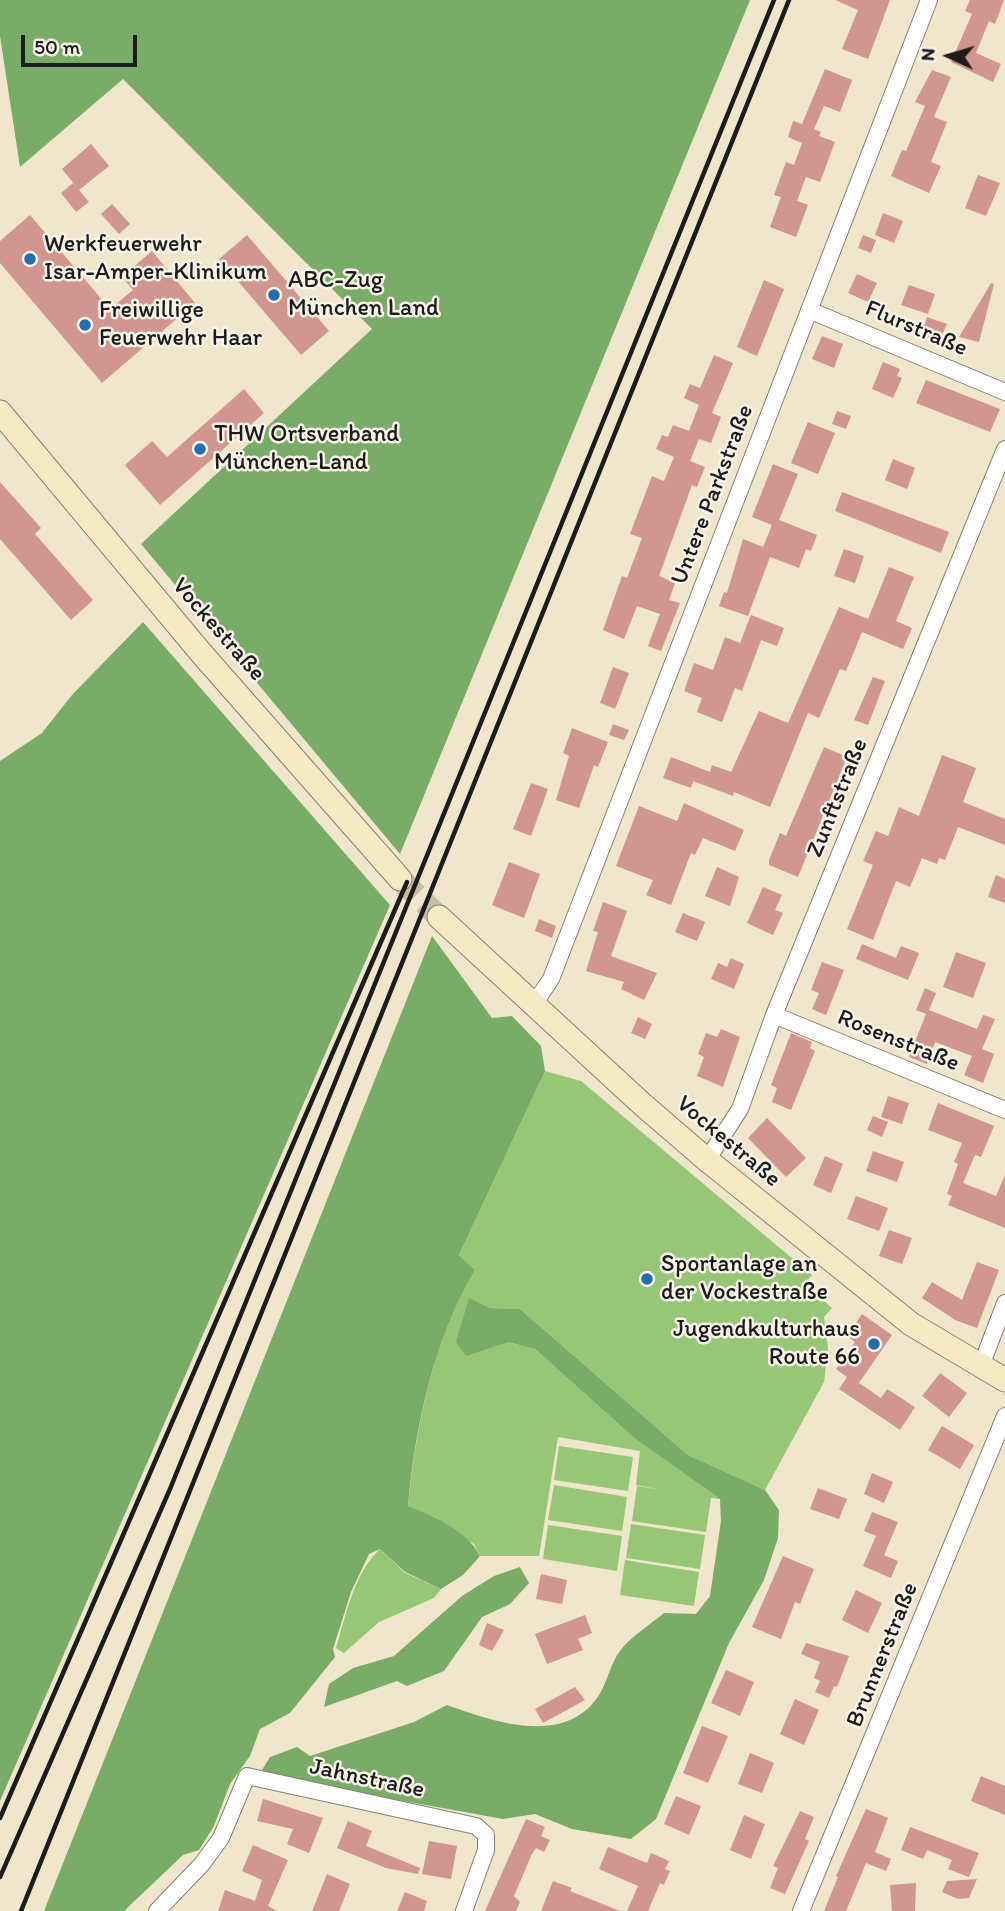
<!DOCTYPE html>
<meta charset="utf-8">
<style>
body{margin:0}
#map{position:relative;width:1005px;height:1911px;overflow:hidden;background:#efe6cb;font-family:Itim,sans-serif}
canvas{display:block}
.north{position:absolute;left:914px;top:21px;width:70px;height:70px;-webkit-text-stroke:5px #f7f3e8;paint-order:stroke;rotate:274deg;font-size:19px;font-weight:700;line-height:28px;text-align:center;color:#1c1c1c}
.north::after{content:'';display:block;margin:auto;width:24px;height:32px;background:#1c1c1c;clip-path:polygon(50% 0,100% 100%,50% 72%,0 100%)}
.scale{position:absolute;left:21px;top:35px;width:116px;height:32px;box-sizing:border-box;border:4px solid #1c1c1c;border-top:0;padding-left:9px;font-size:21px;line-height:24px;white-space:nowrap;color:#1c1c1c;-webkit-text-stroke:5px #f7f3e8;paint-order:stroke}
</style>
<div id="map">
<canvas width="1005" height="1911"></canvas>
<div class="north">N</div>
<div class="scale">50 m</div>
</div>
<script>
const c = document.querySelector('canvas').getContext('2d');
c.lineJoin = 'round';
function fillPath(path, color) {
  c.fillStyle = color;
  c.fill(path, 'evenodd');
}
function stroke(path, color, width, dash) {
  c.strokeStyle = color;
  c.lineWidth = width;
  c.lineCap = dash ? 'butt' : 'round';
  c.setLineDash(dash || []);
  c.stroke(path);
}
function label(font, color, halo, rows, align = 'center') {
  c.font = font + ' Itim,sans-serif';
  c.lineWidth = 5;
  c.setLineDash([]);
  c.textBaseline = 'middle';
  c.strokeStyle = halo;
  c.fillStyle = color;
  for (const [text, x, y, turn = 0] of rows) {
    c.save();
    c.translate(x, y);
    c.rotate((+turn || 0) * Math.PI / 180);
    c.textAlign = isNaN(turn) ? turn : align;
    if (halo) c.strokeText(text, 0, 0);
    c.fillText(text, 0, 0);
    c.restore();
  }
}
fillPath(new Path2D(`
 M545 1071 581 1081 812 1275 805 1284 832 1308 824 1317 828 1347 824 1382 765 1490 688 1455 520 1309 489 1308 508 1342 535 1349 634 1438 720 1499 711 1498 706 1532 632 1521 637 1486 662 1490 636 1485 640 1451 558 1437 539 1556H480L474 1544 408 1506C416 1426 433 1340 475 1270L459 1255Z
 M559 1446 633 1457 628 1491 554 1480Z
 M554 1485 627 1497 622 1531 548 1520Z
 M631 1524 705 1535 700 1569 626 1558Z
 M548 1525 622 1536 617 1571 543 1559Z
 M380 1549 405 1573 441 1589 434 1598 379 1622 344 1653 336 1648C346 1615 354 1573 380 1549Z
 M625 1560 699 1572 694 1606 620 1595Z`), '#97c776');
fillPath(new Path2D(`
 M0 0H750L400 854 141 544 372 329 123 79 20 167 0 36Z
 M143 622 390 905 0 1801V761L42 733 72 695Z
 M432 936 492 1018 512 1016 541 1046 545 1071 459 1255 475 1270C434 1339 415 1426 408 1506 434 1517 467 1530 480 1556L463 1575 441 1589 405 1572 380 1549 369 1554 351 1592 333 1649 335 1657 290 1713 260 1729 250 1756 230 1784 214 1826 199 1850 183 1855 124 1911H44Z
 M469 1298 489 1308 520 1309 688 1455 765 1490 779 1510 778 1538 764 1580 729 1643 656 1819 631 1839 572 1829 535 1814 503 1819 277 1778 262 1770 270 1757 297 1747 310 1756 414 1722 447 1705C494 1722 566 1747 599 1695 608 1681 610 1664 620 1651 630 1637 651 1624 664 1613L696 1614 710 1596 721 1521 720 1499 634 1438 535 1349 508 1342 466 1356 456 1342Z
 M520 1567 529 1583 510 1604 482 1617 444 1671 407 1686 397 1681 324 1707 329 1684 353 1668 394 1656 462 1596 494 1576Z`), '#79ac67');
fillPath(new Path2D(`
 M835 0H890L868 59 842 49 858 10Z
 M970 0H1004L995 24 989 21 976 53 1001 64 993 82 951 62 972 14 965 11Z
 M825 69 852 80 840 112 824 106 814 129 821 132 819 136 835 142 820 182 806 177 797 201 808 205 796 237 770 227 781 197 774 195 786 162 794 165 802 143 788 137 793 121 802 124Z
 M932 70 951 77 934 117 947 122 931 162 941 166 929 193 891 176 902 150 906 151 925 106 915 102Z
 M91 144 109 166 79 190 62 169Z
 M978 175 1000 183 986 216 965 208Z
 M73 183 89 202 76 212 61 193Z
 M112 204 130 224 119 234 101 214Z
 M883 213 903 221 894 243 875 235Z
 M30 215 110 309 133 290 122 277 152 251 195 303 102 383 0 263V241Z
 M247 235 329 331 301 355 219 259Z
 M863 235 876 240 871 253 858 248Z
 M857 274 877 283 868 302 848 293Z
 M764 280 784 289 757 356 737 347Z
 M991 283 994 284 979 342 959 337Z
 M909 285 935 294 928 314 901 305Z
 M927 317 947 324 939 342 921 336Z
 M822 336 843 344 834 368 812 359Z
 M714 355 733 363 712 413 721 417 711 443 699 439 690 461 705 467 697 487 692 485 659 576 675 583 669 600 680 603 661 651 648 646 660 614 637 606 624 639 603 630 622 576 627 578 642 538 630 534 652 476 664 481 674 457 656 449 662 435 668 437 673 425 689 431 699 405 684 398 690 384 700 388Z
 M883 362 900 369 897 376 902 378 893 398 872 389Z
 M926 380 1000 409 990 432 916 403Z
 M244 389 264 413 160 505 125 465 152 441 167 457Z
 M837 411 851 416 846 429 832 424Z
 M808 422 835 433 818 474 791 463Z
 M893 459 915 468 907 489 885 480Z
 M773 464 798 474 779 520 817 535 811 551 806 549 799 568 770 557 748 616 719 606 724 592 727 593 743 539 763 547 772 525 752 517Z
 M0 482 41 528 35 534 93 600 71 620 0 539Z
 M842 492 949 532 941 553 835 511Z
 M844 549 864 556 855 583 834 576Z
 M889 567 914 577 896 621 912 628 903 649 862 632 846 671 840 669 819 718 808 713 770 807 734 792 733 796 693 781 691 788 663 778 671 757 710 772 712 765 731 772 759 711 788 723 839 607 868 619Z
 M751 615 784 628 777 646 761 640 742 691 735 688 722 722 697 712 702 698 684 691 694 663 713 670 725 637 740 643Z
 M613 667 629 673 615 709 600 703Z
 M873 677 885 681 868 725 854 720Z
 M613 724 629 730 624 740 609 735Z
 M572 728 608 742 598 767 594 765 579 808 556 800 569 756 563 753Z
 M824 747 847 757 798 877 769 865V860L780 833 786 836Z
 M942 755 976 768 963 802 1005 819V845L958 827 945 860 939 858 937 864 922 858 910 887 896 881 873 940 847 929 873 865 863 861 876 831 888 836 899 807 919 816Z
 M531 783 548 789 531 836 513 829Z
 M684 803 744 830 735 851 703 838 695 855 691 853 671 905 646 895 653 880 616 866 639 806 677 821Z
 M509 862 540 874 524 918 492 905Z
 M717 867 739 877 730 906 705 896Z
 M996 875 1005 879V903L988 897Z
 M763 887 782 895 775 910 783 913 773 935 747 923Z
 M603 902 627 911 611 956 657 973 644 1000 621 989 624 982 586 971 598 932 593 931Z
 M683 913 705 922 697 941 675 932Z
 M539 919 556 926 552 938 535 931Z
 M862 944 896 958 901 946 919 953 908 980 856 959Z
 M956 952 986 963 973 998 943 987Z
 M731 958 744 964 734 989 711 979 718 963 727 967Z
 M822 962 844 970 826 1015 812 1009 819 993 811 990Z
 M925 988 936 993 929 1010 977 1029 983 1015 995 1019 982 1049 994 1054 983 1083 964 1075 972 1056 935 1042 927 1064 909 1057 926 1014 916 1010Z
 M638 1017 652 1024 645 1039 631 1033Z
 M721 1029 740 1037 723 1087 697 1076 704 1057 698 1054 706 1033 717 1037Z
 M791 1033 812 1042 810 1048 815 1051 791 1110 772 1102 777 1088 771 1085Z
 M888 1096 909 1103 902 1124 881 1117Z
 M938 1103 994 1126 981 1157 975 1155 963 1183 996 1196 1005 1175V1228L948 1205 952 1196 947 1194 958 1164 954 1162 962 1143 928 1130Z
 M873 1116 888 1122 882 1137 867 1130Z
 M767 1118 806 1158 786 1177 748 1138Z
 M873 1151 904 1162 897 1182 866 1171Z
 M825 1156 843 1164 831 1193 813 1185Z
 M856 1196 888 1208 879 1231 847 1219Z
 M889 1230 912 1238 902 1264 879 1256Z
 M977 1262 999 1270 977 1328 955 1320 922 1298 932 1282 962 1300Z
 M862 1314 892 1335 859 1383 881 1398 887 1389 915 1407 900 1430 839 1389 847 1377 836 1369 855 1342 847 1336Z
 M940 1373 967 1393 949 1417 922 1396Z
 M942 1426 974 1445 960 1469 928 1450Z
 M872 1473 893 1482 884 1503 864 1494Z
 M818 1488 847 1499 839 1519 810 1509Z
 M872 1512 898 1522 884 1555 898 1561 891 1578 863 1566 876 1536 864 1531Z
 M783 1556 814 1569 800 1604 795 1602 781 1639 752 1627Z
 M541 1574 567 1580 562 1604 536 1599Z
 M856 1590 882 1603 868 1633 842 1620Z
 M585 1615 592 1633 578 1639 583 1650 547 1664 535 1634Z
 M487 1623 504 1630 492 1651 479 1645Z
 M806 1643 849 1656 837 1687 834 1686 829 1698 815 1692 820 1681 814 1678 820 1662 801 1654Z
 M726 1670 754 1682 740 1716 711 1703Z
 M575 1687 585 1700 543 1723 535 1709Z
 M795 1699 819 1710 804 1745 780 1734Z
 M702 1726 728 1736 708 1783 683 1773Z
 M750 1753 774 1763 762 1793 738 1784Z
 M981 1776 1005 1786V1815L971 1801Z
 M676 1796 701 1806 689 1835 664 1824Z
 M263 1799 323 1818 309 1853 287 1844 293 1829 257 1821Z
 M866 1809 888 1818 875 1852 891 1859 886 1871 866 1863 846 1911H824L838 1877 836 1876Z
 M800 1811 814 1817 805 1839 809 1841 785 1894 770 1888 778 1868 773 1866Z
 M744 1815 765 1824 751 1859 730 1850Z
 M526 1819 545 1827 541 1836 550 1840 544 1852 536 1848 531 1856 514 1896 520 1902 516 1911H485Z
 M348 1821 372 1831 366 1846 420 1868 418 1874 386 1868 337 1848Z
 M910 1827 979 1853 969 1877 948 1869 952 1860 927 1850 923 1859 901 1850Z
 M429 1841 457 1846 451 1879 422 1874Z
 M253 1845 288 1860 268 1906 277 1911H218L225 1890 255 1901 262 1880 242 1871Z
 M608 1847 647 1863 651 1853 669 1861 665 1869 670 1871 664 1885 660 1883 648 1911H627L638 1886 599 1869Z
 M327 1874 350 1884 339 1911H312Z
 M977 1879 969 1898 958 1899 942 1892 947 1881Z
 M553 1881 572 1888 570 1891 620 1911H541Z
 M916 1883 915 1911H892L890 1885Z
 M405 1892 427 1901 424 1911H397Z`), '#d1968f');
stroke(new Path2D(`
 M400 879 439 917`), '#c5bea8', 23, [23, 11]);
const minor = new Path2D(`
 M809 310 1005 392
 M534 1004 551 979 929 0
 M774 1015 1005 1110
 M707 1160 740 1109 774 1015 1005 449
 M981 1366 1005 1303
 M157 1911 202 1864 221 1838 247 1776 476 1826 486 1835V1850L464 1911
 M801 1911 1005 1416`);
const secondary = new Path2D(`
 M0 412 202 654 400 879
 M439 917 642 1104 707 1160 911 1324 1005 1380`);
stroke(minor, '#868174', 18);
stroke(secondary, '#868174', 25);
stroke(minor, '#fff', 16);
stroke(secondary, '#f7e9c3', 23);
stroke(new Path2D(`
 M0 1818 407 882
 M0 1877 170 1489 774 0
 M21 1911 789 0`), '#1c1c1c', 4.5);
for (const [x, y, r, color] of [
 [30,259,7,"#1f6fb2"],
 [274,295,7,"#1f6fb2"],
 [85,325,7,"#1f6fb2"],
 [200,449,7,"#1f6fb2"],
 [647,1279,7,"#1f6fb2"],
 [874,1344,7,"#1f6fb2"]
]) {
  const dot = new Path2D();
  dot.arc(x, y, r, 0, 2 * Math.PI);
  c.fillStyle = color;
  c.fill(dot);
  stroke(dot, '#f7f3e8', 2.5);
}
label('24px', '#1c1c1c', '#f7f3e8', [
 ["Werkfeuerwehr",44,245],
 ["Isar-Amper-Klinikum",44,273],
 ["ABC-Zug",288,281],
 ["München Land",288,309],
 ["Freiwillige",99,311],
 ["Feuerwehr Haar",99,339],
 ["THW Ortsverband",214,435],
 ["München-Land",214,463],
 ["Sportanlage an",661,1265],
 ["der Vockestraße",661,1293],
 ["Jugendkulturhaus",860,1330,"right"],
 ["Route 66",860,1358,"right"]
], 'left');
label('24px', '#1c1c1c', '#f7f3e8', [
 ["Flurstraße",916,329,23],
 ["Untere Parkstraße",713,495,-69],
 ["Vockestraße",218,630,49],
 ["Zunftstraße",838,798,-68],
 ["Rosenstraße",898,1041,22],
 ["Vockestraße",728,1142,40],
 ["Brunnerstraße",883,1655,-68],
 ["Jahnstraße",367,1779,12]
]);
</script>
